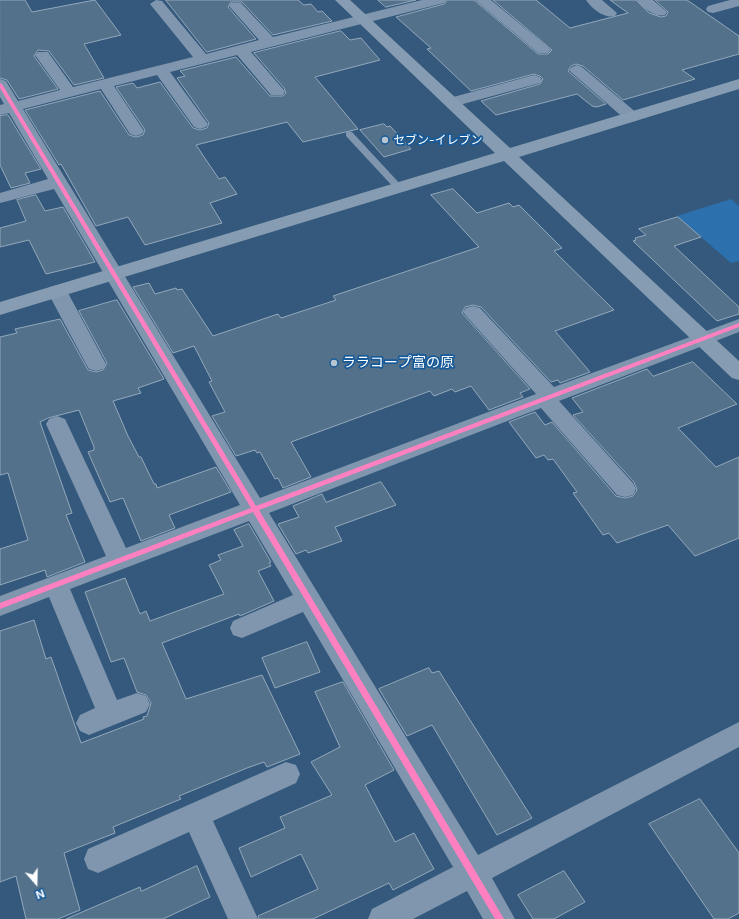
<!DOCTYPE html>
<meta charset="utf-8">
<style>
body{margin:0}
#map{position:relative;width:739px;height:919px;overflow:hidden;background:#34597c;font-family:Inter,sans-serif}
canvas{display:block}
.north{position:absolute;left:16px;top:863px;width:40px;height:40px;-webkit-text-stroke:3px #175a99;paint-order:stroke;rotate:160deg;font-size:11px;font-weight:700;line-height:16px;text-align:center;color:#fff}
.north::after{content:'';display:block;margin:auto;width:14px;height:18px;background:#fff;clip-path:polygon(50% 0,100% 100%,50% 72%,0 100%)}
</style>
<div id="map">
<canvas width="739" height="919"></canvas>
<div class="north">N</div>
</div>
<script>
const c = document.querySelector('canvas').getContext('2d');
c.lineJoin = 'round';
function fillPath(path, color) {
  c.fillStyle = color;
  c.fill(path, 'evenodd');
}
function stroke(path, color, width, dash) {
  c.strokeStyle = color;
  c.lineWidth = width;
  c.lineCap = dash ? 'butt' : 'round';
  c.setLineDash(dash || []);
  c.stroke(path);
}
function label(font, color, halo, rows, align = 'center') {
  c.font = font + ' Inter,"Noto Sans JP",sans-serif';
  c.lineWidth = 3.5;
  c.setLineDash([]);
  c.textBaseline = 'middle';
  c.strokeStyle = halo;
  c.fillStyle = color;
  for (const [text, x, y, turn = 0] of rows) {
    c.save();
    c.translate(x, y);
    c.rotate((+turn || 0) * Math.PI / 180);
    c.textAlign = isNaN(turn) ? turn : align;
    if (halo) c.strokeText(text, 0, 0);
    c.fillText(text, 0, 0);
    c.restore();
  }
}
fillPath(new Path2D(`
 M731 199 739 206V261L731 263 677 216Z`), '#2c70ae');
const building = new Path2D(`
 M0 0H25L32 12 95 0 121 35 84 44 104 78 74 85 49 51 38 50 34 56 58 89 19 99 7 80 0 78Z
 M166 0H298L304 5 311 4 318 12 322 11 332 21 273 35 242 2H231L228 7 256 39 207 52Z
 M378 0H416L386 7Z
 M447 0H474L538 54H548L552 50 493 0H536L570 28 628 13 610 0H636L649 13 661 17 666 16 668 12 655 0H687L739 36V54L682 70 695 79 623 100 583 66 576 64 571 66 568 71 606 104 597 107 592 106 577 94 496 115 481 101 540 84 543 79 540 76 534 74 471 91 427 49 431 48 396 17 444 4Z
 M341 31 350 40 361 38 380 60 315 77 358 129 303 142 287 122 196 145 219 179 225 177 237 194 210 203 222 223 145 245 128 217 96 226 61 164 59 165 25 110 100 91 129 135 136 137 143 135 145 130 116 87 133 83 137 88 160 82 193 128 200 130 207 128 209 123 177 78 185 76 180 71 236 57 270 96H283L286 93 284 88 254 53Z
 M8 115 41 169 25 173 30 183 11 188 0 165V116Z
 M384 124 387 127 390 126 411 149 384 157 360 130Z
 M453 189 477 213 509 203 513 207 519 205 562 248 554 251 614 310 555 331 590 372 560 383 558 380 551 382 481 307 473 305 465 307 462 313 530 389 520 393 523 397 489 410 471 386 455 392 452 389 434 396 430 391 291 442 311 477 283 488 278 478 275 479 260 452 257 453 255 450 236 456 212 416 225 412 209 382 212 381 194 346 173 353 133 287 149 283 155 294 176 288 177 290 182 289 213 336 278 314 281 318 336 300 333 296 479 247 431 195Z
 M36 195 45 211 63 207 95 262 46 274 29 240 0 247V228L26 221 17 200Z
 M678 217 701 237 674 246 739 307V314L717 321 633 241 636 240 635 238 646 235 639 229Z
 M117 300 164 379 138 388 141 393 113 401 128 436 139 457H141L154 484H156L157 488 216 467 231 492 169 515 175 528 141 541 123 498 110 502 88 452 94 450V447L79 410 48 418 40 422 72 513 66 515 85 562 47 577 45 570 0 585V549L28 540 8 473 0 475V337L17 333 15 329 60 319 88 370 96 372 103 370 107 363 79 311Z
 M693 362 737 404 678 428 716 467 739 457V538L695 556 668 525 617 543 609 533 603 535 573 493 577 492 553 459 548 460 544 455 536 458 509 422 535 412 545 425 552 422 616 496 625 498 633 496 637 490 634 482 573 415 583 412 572 398 647 369 653 376Z
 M381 482 396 505 335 527 342 541 308 553 306 550 296 554 278 524 299 517 293 506 322 494 326 502Z
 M249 524 271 562 269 563 271 566 258 571 274 601 240 616 239 614 162 643 186 699 262 675 300 754 267 767 264 762 247 768 179 796 181 799 113 827 115 833 64 853 80 910 58 919H26L16 876 0 882V631L34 620 46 659 51 657 81 743 144 719 143 717 147 716 151 703 146 695 137 692 124 658 111 662 85 592 125 578 140 614 146 611 150 621 224 594 209 565 221 560 218 555 243 546 234 530Z
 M307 642 320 672 275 688 262 658Z
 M429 668 432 673 439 671 532 818 497 835 432 725 407 736 379 689Z
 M343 682 394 770 365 785 395 842 414 833 434 869 393 890 389 883 313 919H259L258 916 318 889 301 854 251 877 239 848 285 828 280 817 332 795 311 762 340 747 315 692Z
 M700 799 739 853V913L728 919H714L649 824Z
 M197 866 210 897 163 919H66L140 887 141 891Z
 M564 871 585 902 554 919H533L518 895Z`);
fillPath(building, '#53718b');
stroke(building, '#93a8bb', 1);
fillPath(new Path2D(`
 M349 131 352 132 402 186V190H396L346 136V132Z`), '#7f96ae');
fillPath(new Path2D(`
 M156 0 162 1 206 54 259 40 229 6 231 3H241L273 37 422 0H446L444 3 251 52 283 89 285 92 283 95H271L237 55 170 72 208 124 206 127 200 129 194 127 157 75 114 86 144 131 142 134 136 136 130 134 101 89 23 109 260 498 536 394 466 316 463 312 466 308 473 306 480 308 554 387 739 319V332L559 401 633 483 636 489 633 495 625 497 617 495 541 408 269 513 478 855 739 722V747L492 878 515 919H483L467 891 413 919H368L372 909 453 867 303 612 242 638 233 635 230 628 233 621 293 595 249 521 70 589 117 700 137 693 146 696 150 704 146 712 89 735 80 731 76 723 80 715 95 708 49 597 0 616V596L106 556 46 424 49 419 57 416 65 419 126 548 240 505 54 189 0 203V193L48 179 9 113 0 115V105L4 104 0 97V79L6 81 18 101 60 90 35 55 38 52H48L73 87 193 57 150 4Z
 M475 0H491L548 47 551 50 548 53H538Z
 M586 0H602L617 13 615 16C605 19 592 9 586 0Z
 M637 0H653L667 12 665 15C655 18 643 8 637 0Z
 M730 0H739V6L713 13 708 12 706 9 708 6Z
 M577 65 582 67 638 114 640 117 638 120 632 122 626 120 572 73 569 70 572 67Z
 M534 75 540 77 542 80 540 83 452 107 446 105 444 102 446 99Z
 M57 285 64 287 67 291 106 364 103 369 96 371 89 369 86 364 47 291 50 287Z
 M286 762 296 765 300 774 296 783 213 821 258 919H228L189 832 98 873 88 869 84 859 88 849Z`), '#7f96ae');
fillPath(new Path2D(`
 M335 0H350L510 148 739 79V89L519 157 739 361V380L732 378 504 161 0 315V302L495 153Z`), '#869cb2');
fillPath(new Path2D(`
 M0 83 2 84 256 506 739 323V327L259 510 504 919H495L253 512 0 609V603L251 508 0 88Z`), '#ff80c0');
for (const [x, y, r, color] of [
 [385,140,4,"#b8c5d1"],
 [334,363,4,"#b8c5d1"]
]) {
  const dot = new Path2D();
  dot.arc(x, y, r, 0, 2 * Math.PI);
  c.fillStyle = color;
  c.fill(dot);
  stroke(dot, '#175a99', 1.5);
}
label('12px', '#fff', '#175a99', [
 ["セブン-イレブン",393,140]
], 'left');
label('14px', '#fff', '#175a99', [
 ["ララコープ富の原",342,363]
], 'left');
</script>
